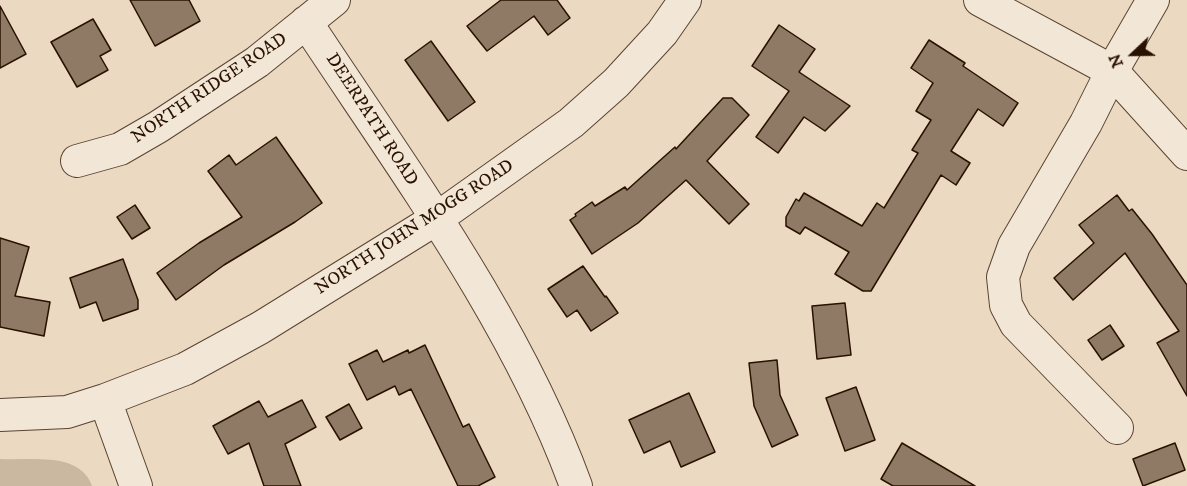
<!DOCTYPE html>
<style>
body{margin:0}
#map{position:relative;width:1187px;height:486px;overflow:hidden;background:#ebdac1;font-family:"IM FELL DW Pica",serif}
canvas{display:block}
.north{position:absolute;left:1103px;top:24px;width:60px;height:60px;-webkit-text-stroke:4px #f2e7d7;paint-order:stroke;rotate:248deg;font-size:16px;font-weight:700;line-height:24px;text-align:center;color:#2a1101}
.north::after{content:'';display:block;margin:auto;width:21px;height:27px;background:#2a1101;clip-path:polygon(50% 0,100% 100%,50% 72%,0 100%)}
</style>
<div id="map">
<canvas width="1187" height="486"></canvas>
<div class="north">N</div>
</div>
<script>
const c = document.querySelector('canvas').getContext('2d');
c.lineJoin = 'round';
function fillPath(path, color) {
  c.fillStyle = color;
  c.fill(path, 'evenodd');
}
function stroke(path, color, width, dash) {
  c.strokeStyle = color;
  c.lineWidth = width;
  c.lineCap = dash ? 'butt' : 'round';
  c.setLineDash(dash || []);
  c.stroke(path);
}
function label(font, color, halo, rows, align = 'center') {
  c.font = font + ' "IM FELL DW Pica",serif';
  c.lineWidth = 5;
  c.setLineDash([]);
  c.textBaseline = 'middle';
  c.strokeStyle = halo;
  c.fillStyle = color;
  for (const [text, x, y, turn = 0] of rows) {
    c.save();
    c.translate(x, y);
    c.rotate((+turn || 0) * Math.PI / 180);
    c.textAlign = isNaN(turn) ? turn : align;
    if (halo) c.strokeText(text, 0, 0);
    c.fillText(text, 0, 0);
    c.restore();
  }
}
fillPath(new Path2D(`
 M0 459C30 461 80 451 92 486H0Z`), '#cab8a0');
const building = new Path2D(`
 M130 0H189L200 21 155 46Z
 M501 0H557L570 18 548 35 534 16 487 51 467 26Z
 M0 6 26 54 0 68Z
 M93 19 111 50 100 56 108 70 77 87 51 42Z
 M779 25 815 49 799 72 850 106 825 131 804 117 778 153 756 137 789 91 752 66Z
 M929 40 965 63 963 66 1018 103 1003 126 978 109 951 151 970 163 956 185 941 175 871 291H863L835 274 849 252 805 227 800 234 786 226V217L796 199 799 201 804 193 862 226 877 203 884 208 918 153 912 150 931 120 916 111 933 83 911 68Z
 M431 41 475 102 448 121 405 60Z
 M723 98H732L749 115 707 161 749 204 729 224 686 180 638 223 592 254 570 220 576 216 575 214 592 202 595 206 625 187 627 190 675 147 676 149Z
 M276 137 322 203 295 222 224 265 176 300 157 273 199 243 242 217 208 171 229 155 236 165Z
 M1117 195 1129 211 1132 209 1152 234 1187 285V396L1157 343 1179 331 1125 253 1073 300 1054 278 1094 243 1079 225Z
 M135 205 150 228 132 239 117 217Z
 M0 238 29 247 15 296 50 302 44 336 0 327Z
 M123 259 138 300V309L103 321 96 302 80 308 70 278Z
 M583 266 605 297 606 296 618 313 591 331 577 310 567 317 548 289Z
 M845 303 851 355 817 359 812 306Z
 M1110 325 1124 346 1102 360 1088 340Z
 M425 345 463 427 469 424 495 477 478 486H458L411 389 399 395 395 386 367 400 349 364 377 350 383 362 408 350 409 353Z
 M777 360 780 395 798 435 772 447 754 406 749 363Z
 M856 387 875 440 845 451 826 398Z
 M689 393 715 452 681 467 670 441 644 453 629 420Z
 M302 400 316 427 285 444 301 486H264L249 443 228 454 213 426 259 401 268 417Z
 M349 404 362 428 340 440 326 417Z
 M902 443 975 486H893L881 479Z
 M1175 443 1185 470 1143 486 1133 459Z`);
fillPath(building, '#8e7a65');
stroke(building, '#2a1101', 1.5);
const minor = new Path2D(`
 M980 0 1112 71 1187 154
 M306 22C402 168 516 321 576 486
 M77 161 120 149 158 127 257 62 334 0
 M105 400 136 486
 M0 415 67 412 105 400 185 369 260 328 436 219 571 123 616 83 662 33 685 0
 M1117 428 1016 324 1006 305 1003 277 1014 246 1086 123 1112 71 1153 0`);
stroke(minor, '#5a4331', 34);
stroke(minor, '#f2e7d7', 32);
label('18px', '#2a1101', '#f2e7d7', [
 ["NORTH RIDGE ROAD",210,89,-34],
 ["DEERPATH ROAD",371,120,57],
 ["NORTH JOHN MOGG ROAD",415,228,-33]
]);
</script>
